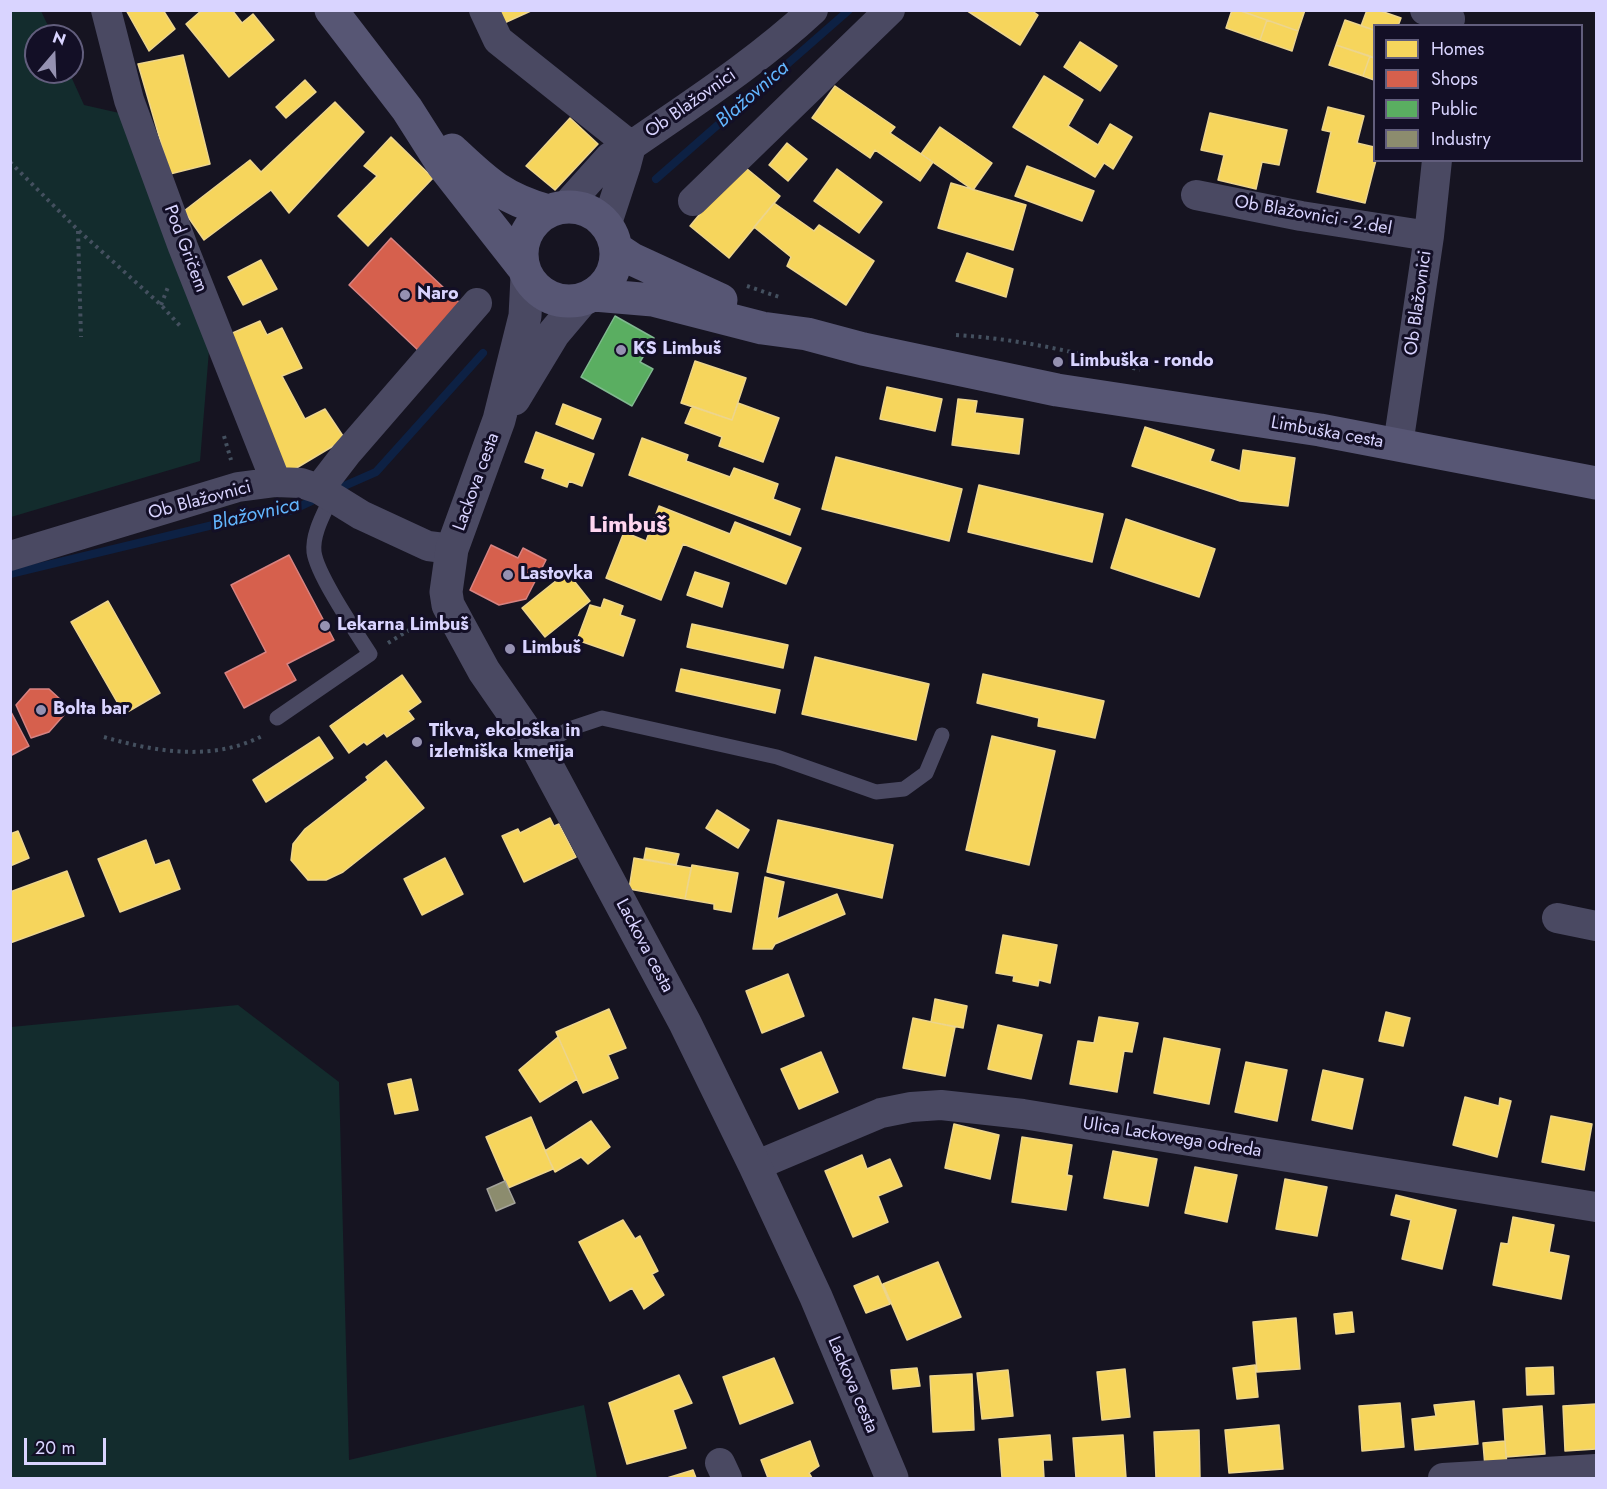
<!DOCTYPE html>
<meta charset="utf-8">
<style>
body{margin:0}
#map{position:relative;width:1607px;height:1489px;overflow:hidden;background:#161421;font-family:Jost,sans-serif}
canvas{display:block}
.frame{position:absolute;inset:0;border:12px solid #d9d4ff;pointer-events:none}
.legend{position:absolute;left:1373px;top:24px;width:210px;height:138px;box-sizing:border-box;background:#130f26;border:2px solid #625e7d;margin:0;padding:8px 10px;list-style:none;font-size:18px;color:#d9d4ff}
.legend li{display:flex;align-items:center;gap:12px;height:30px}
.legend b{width:30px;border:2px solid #625e7d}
.north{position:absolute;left:24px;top:24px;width:60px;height:60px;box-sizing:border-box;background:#130f26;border:2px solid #625e7d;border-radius:50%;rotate:19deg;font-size:16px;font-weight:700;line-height:24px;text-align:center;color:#d9d4ff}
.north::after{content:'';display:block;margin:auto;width:21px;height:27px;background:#9591b1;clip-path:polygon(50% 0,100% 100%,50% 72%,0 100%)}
.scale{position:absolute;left:24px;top:1438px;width:82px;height:27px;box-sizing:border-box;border:3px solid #d9d4ff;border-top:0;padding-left:8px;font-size:18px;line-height:21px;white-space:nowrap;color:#d9d4ff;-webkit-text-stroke:4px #130f26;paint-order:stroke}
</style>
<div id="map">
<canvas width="1607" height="1489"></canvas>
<div class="frame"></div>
<ul class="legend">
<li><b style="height:16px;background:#f6d55c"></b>Homes</li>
<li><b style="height:16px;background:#d6604d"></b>Shops</li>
<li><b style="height:16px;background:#5aae61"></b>Public</li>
<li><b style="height:16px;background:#8c8c6e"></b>Industry</li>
</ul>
<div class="north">N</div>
<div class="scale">20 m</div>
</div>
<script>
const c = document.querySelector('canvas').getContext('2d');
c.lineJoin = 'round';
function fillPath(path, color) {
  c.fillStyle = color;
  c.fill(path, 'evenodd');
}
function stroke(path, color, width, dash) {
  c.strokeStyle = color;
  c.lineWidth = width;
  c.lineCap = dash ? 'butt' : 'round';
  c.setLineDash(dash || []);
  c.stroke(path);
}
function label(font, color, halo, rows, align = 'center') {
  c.font = font + ' Jost,sans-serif';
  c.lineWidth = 6;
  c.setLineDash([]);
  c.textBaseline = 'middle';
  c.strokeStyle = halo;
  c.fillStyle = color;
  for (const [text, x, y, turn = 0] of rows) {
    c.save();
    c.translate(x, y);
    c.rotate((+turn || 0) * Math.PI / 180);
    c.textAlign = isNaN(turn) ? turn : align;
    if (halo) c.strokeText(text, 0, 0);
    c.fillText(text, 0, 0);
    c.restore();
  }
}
fillPath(new Path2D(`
 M11 11H41L53 36H36V72H69L84 105 128 115 211 326 200 461 11 517Z
 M238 1005 339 1082 349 1460 584 1405 597 1478H11V1027Z`), '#132c2d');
const homes = new Path2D(`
 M126 10H163L175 29 149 51Z
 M202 10H232L242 23 253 14 274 40 229 77 186 24Z
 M496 10H533L502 24Z
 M966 10H1031L1038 15 1020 45Z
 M1232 10H1238L1267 20 1260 40 1226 28Z
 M1238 10H1305L1298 31Z
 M1367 10H1378L1401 18 1398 26H1374V30L1361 26Z
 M1267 20 1298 31 1292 51 1260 40Z
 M1345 20 1374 30V58L1336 45Z
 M1080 42 1117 66 1100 91 1064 67Z
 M1336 45 1370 56 1363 76 1329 65Z
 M183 55 210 164 170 174 138 64Z
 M1370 56 1374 58V80L1363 76Z
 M1044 76 1083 100 1068 126 1098 145 1110 124 1132 137 1113 169 1104 163 1095 177 1013 127Z
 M305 80 316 92 286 118 276 107Z
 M835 86 895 127 890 133 933 162 920 181 875 150 870 158 812 118Z
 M335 102 364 132 289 213 271 190 204 240 184 211 250 160 261 172Z
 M1328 107 1364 116 1357 143 1374 147 1376 160 1365 203 1317 192 1331 132 1322 130Z
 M1210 113 1287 130 1279 165 1262 162 1256 189 1218 180 1224 155 1201 150Z
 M570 118 598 144 555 190 526 166Z
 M940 127 992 163 973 190 921 154Z
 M391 137 433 178 368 246 338 216 377 176 364 166Z
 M787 143 807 159 788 181 769 165Z
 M741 164 780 196 729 258 690 226Z
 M1027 166 1094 191 1082 221 1015 196Z
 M837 169 882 202 859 233 814 201Z
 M951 183 1026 205 1013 250 938 228Z
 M774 203 814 231 819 225 874 261 846 305 787 266 791 257 754 227Z
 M967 253 1013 269 1006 297 956 281Z
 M261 260 277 289 243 305 228 277Z
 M260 321 267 335 282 328 302 368 282 376 305 419 325 409 345 439 288 473 228 335Z
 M695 361 746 378 732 420 681 403Z
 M887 387 942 399 935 431 880 419Z
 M958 399 977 401 975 413 1023 419 1019 454 952 445Z
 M738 403 779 418 763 462 719 446 722 437 685 423 692 406 732 420Z
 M563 404 601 419 593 439 556 424Z
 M1145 427 1214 450 1210 461 1240 471 1243 450 1295 458 1288 506 1240 501 1132 466Z
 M536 432 594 454 582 486 569 481 567 487 542 478 545 469 525 462Z
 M642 438 688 455 686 461 730 477 734 468 778 484 773 499 800 509 790 535 629 475Z
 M836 457 962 489 949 541 822 509Z
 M979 485 1103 514 1092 562 968 532Z
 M659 506 730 534 735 522 801 548 786 584 683 544 661 600 606 578 624 532 646 541Z
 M1126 519 1215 549 1199 597 1111 568Z
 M567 572 590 601 545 637 522 608Z
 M695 572 729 583 722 607 687 595Z
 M604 599 623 606 620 615 635 620 623 656 577 640 590 605 601 608Z
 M108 601 160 693 124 714 71 622Z
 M692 624 788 645 783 668 687 647Z
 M815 657 929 684 916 740 802 714Z
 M681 669 780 690 775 713 676 691Z
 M983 674 1104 701 1095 738 1038 726 1039 718 977 703Z
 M402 675 421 702 408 711 414 719 387 737 384 733 367 745 364 742 349 753 330 726Z
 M992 736 1055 751 1029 865 966 850Z
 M319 737 333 758 266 802 253 780Z
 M386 761 424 808 343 872 326 880H308L291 860 293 844 305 829 368 780 366 777Z
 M717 810 749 830 738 848 706 828Z
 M550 818 554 826 559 824 576 857 524 882 502 836 518 829 520 833Z
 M778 820 893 845 882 898 767 872Z
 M18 831 29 858 10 866V834Z
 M146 840 155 865 169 860 180 889 120 912 98 859Z
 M646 848 679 854 676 865 644 859Z
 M445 858 463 894 422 915 404 879Z
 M634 858 691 868 685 899 629 889Z
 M692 865 738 873 731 912 714 909V904L685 899Z
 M67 871 84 916 10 943V892Z
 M765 877 784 882 777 919 837 894 845 914 775 944 772 949H753Z
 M1003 935 1057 945 1050 983 1039 980 1038 986 1013 981 1014 976 996 973Z
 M788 974 804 1016 762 1033 746 991Z
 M935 999 967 1006 963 1028 931 1022Z
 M609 1009 626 1048 608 1055 618 1078 583 1093 556 1032Z
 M1386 1012 1410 1018 1403 1046 1379 1041Z
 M1099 1017 1138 1023 1132 1052 1124 1051 1117 1092 1070 1084 1078 1041 1094 1043Z
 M913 1018 955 1027 945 1076 903 1068Z
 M998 1025 1042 1035 1031 1079 988 1069Z
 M558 1037 577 1079 540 1102 519 1070Z
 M1164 1038 1220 1049 1209 1104 1154 1093Z
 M821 1052 838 1092 799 1109 781 1069Z
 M1246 1062 1287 1070 1277 1121 1235 1112Z
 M1323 1070 1363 1079 1352 1129 1312 1120Z
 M411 1079 418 1110 395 1114 388 1084Z
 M1465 1097 1499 1106 1500 1098 1511 1101 1497 1157 1453 1145Z
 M1551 1116 1592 1124 1584 1170 1542 1162Z
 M531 1117 553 1169 508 1188 486 1137Z
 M591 1121 610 1147 588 1164 581 1157 555 1172 545 1151Z
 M954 1124 999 1135 990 1179 945 1168Z
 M1022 1137 1072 1145 1067 1175 1072 1176 1066 1210 1012 1202Z
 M1113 1151 1157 1159 1148 1206 1104 1198Z
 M862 1155 867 1169 890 1159 902 1186 878 1196 888 1222 853 1237 825 1171Z
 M1195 1167 1237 1175 1227 1222 1185 1213Z
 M1285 1179 1327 1187 1317 1236 1276 1229Z
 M1396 1195 1456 1210 1442 1269 1402 1259 1411 1220 1391 1215Z
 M1513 1217 1554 1225 1549 1252 1569 1256 1561 1299 1493 1285 1501 1243 1508 1244Z
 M623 1220 635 1239 640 1236 658 1271 652 1274 664 1295 644 1309 632 1288 610 1301 579 1242Z
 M938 1262 961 1317 907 1340 883 1284Z
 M878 1276 890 1304 866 1313 854 1286Z
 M1352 1312 1354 1332 1336 1334 1334 1314Z
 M1296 1318 1300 1369 1257 1372 1253 1322Z
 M774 1358 793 1403 740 1424 723 1377Z
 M1255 1365 1258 1397 1237 1399 1233 1368Z
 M1553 1367 1554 1394 1527 1395 1526 1368Z
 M917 1368 920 1386 893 1389 891 1370Z
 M1125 1369 1130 1417 1102 1420 1097 1372Z
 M1008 1370 1013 1416 982 1419 977 1373Z
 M972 1374 974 1430 933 1432 930 1376Z
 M679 1375 692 1403 673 1410 686 1448 627 1464 609 1403Z
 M1474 1401 1478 1444 1415 1450 1412 1419 1436 1416 1434 1405Z
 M1400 1403 1404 1447 1362 1451 1359 1406Z
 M1596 1404V1449L1565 1451 1563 1406Z
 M1542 1406 1545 1454 1506 1457 1503 1409Z
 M1279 1425 1283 1469 1229 1473 1225 1430Z
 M1199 1430 1200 1478H1156L1154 1432Z
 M1050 1435 1052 1460H1043L1044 1478H1002L999 1439Z
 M1123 1435 1126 1478H1076L1073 1438Z
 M810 1441 819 1466 809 1473 812 1478H768L761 1460Z
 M1505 1441 1507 1466 1485 1467 1483 1443Z
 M693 1470 696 1478H667Z`);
fillPath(homes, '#f6d55c');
stroke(homes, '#edd58d', 1.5);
const shops = new Path2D(`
 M391 238 462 305 421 353 349 285Z
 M491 545 518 558 523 548 546 560 526 599 499 605 470 590Z
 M289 555 334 640 287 664 296 680 244 708 225 673 266 652 231 585Z
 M30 689H49L61 700 64 715 49 732 31 738 16 705Z
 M10 710 29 746 10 756Z`);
fillPath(shops, '#d6604d');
stroke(shops, '#d78382', 1.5);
const public = new Path2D(`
 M615 316 654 338 640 362 653 369 632 406 581 377Z`);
fillPath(public, '#5aae61');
stroke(public, '#80b990', 1.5);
const industry = new Path2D(`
 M505 1181 515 1203 496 1211 487 1189Z`);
fillPath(industry, '#8c8c6e');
stroke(industry, '#a3a29a', 1.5);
stroke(new Path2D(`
 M656 179 849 10
 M335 490 376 472 483 353
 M10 574 213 525 290 511 318 498`), '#0d2144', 8);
stroke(new Path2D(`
 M10 162 78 230 161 305 182 328
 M78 231 81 337
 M747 286 782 298
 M161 305 168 287
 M956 335C1019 339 1079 352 1140 370
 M224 436 231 460
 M388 643 422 622
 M104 737C156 752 214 762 264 735`), '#44505f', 4, [3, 4.5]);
stroke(new Path2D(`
 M277 718 370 654C356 632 317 575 314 552 312 533 325 512 332 496
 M538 749 569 729 602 718 777 757 876 792 904 789 926 773 942 735`), '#4a4962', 15);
stroke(new Path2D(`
 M106 10 129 100 183 247 276 482
 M484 10 498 40 631 146 610 157 565 207
 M1425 10 1450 19
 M1196 195 1301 216 1429 236
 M693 201 890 10
 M607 223 626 165 631 146C693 103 757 62 813 10
 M1398 445 1429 236 1437 160
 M319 489 346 454 477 303
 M10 556 238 487 276 482 301 483 319 489 361 515 428 546 452 549
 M1557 918 1596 926
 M755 1166 881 1113 911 1107 941 1105 1023 1114 1596 1207
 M720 1463 727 1478
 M1443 1478 1596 1469`), '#4a4962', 30);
stroke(new Path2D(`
 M527 277 525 316 499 420 452 549 446 592 448 605 484 671 538 749 685 1023 755 1166 816 1297 892 1478
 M514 399 554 333 581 301`), '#4a4962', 33);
stroke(new Path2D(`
 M331 10 407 109 442 164 522 266
 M452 150C486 182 502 198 548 211
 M522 254a47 47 0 1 1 94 0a47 47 0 1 1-94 0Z
 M617 249 632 259 721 300
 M594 295 653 300 762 328 807 334 863 349 1057 390 1320 430 1596 483`), '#575674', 33);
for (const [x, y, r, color] of [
 [405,295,6,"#9591b1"],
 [621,350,6,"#9591b1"],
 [1058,362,6,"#9591b1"],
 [508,575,6,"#9591b1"],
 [325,626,6,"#9591b1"],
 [510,649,6,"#9591b1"],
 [41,710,6,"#9591b1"],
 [417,742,6,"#9591b1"]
]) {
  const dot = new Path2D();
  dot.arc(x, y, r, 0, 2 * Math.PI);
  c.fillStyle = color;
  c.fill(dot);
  stroke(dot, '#130f26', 2);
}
label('18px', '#d9d4ff', '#130f26', [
 ["Ob Blažovnici",691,104,-35],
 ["Ob Blažovnici - 2.del",1313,216,10],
 ["Pod Gričem",185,249,69],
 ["Ob Blažovnici",1419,303,-82],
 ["Limbuška cesta",1327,433,10],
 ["Lackova cesta",477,482,-70],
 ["Ob Blažovnici",200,501,-15],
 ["Lackova cesta",644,946,62],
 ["Ulica Lackovega odreda",1172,1138,9],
 ["Lackova cesta",852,1385,67]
]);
label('bold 18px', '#d9d4ff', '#130f26', [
 ["Naro",417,295],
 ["KS Limbuš",633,350],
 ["Limbuška - rondo",1070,362],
 ["Lastovka",520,575],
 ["Lekarna Limbuš",337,626],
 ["Limbuš",522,649],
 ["Bolta bar",53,710],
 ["Tikva, ekološka in",429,732],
 ["izletniška kmetija",429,753]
], 'left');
label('italic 20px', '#62b6ff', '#130f26', [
 ["Blažovnica",753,95,-41],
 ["Blažovnica",256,515,-13]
]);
label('bold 24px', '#ffd6f0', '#130f26', [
 ["Limbuš",628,526]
]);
</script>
